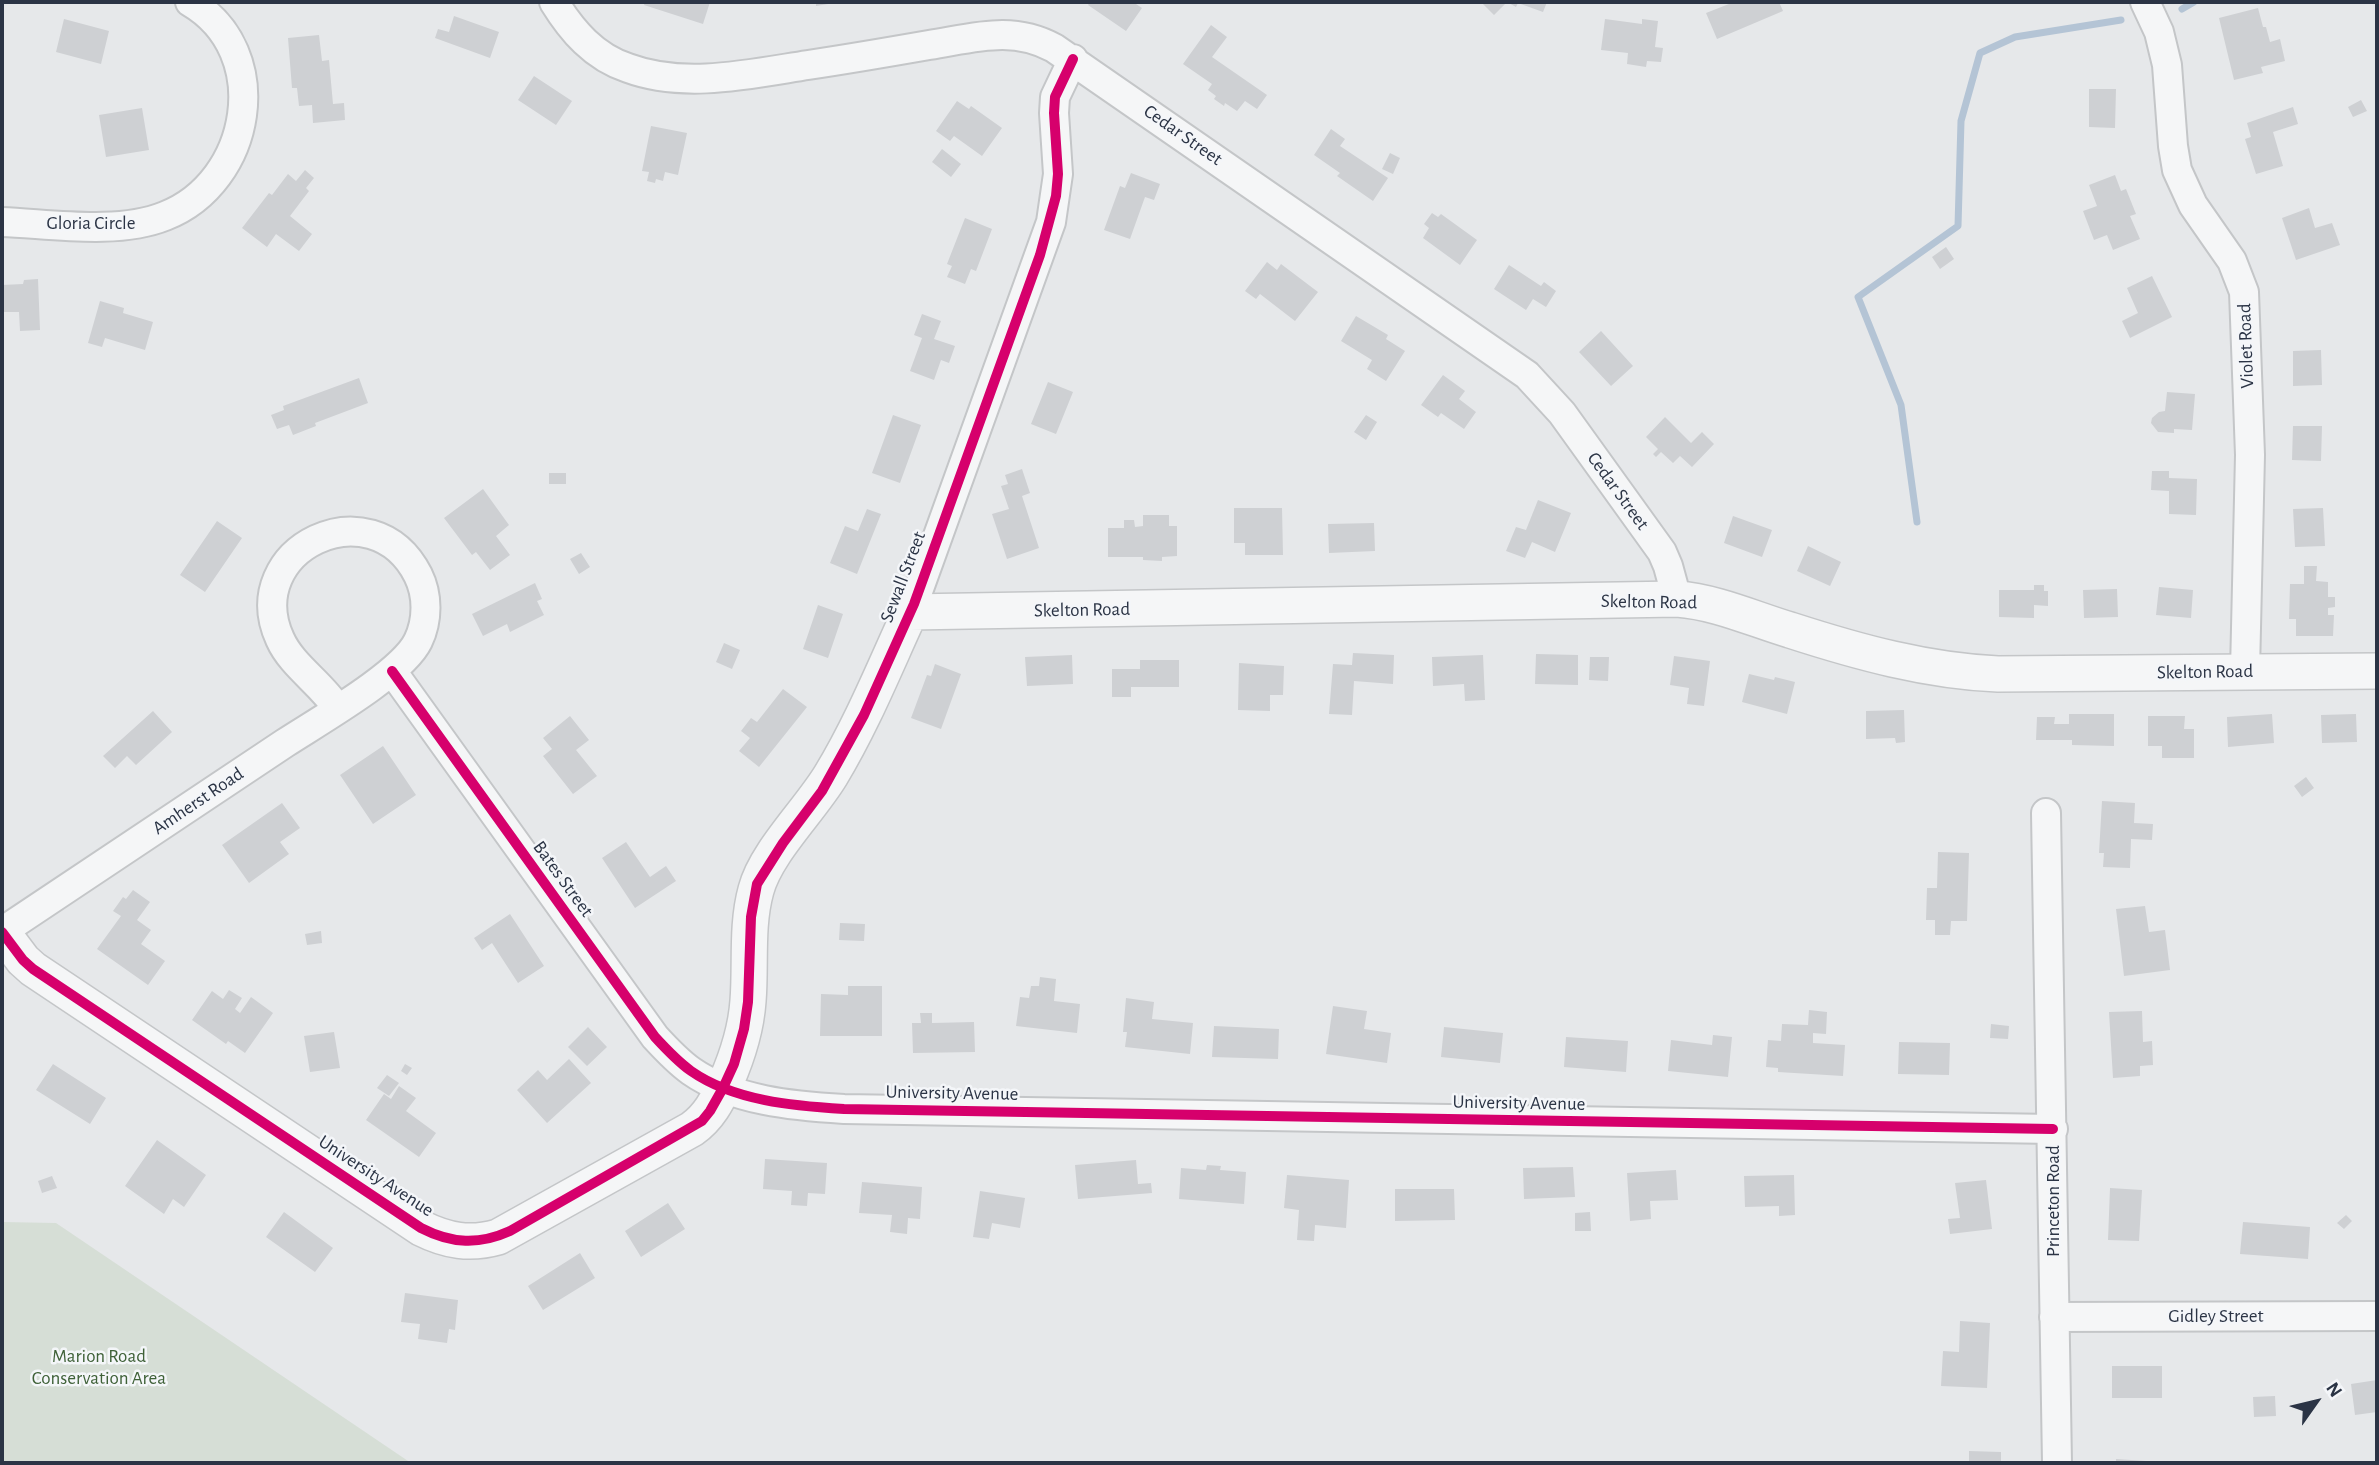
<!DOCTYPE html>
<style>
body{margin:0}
#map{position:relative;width:2379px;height:1465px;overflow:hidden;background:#e6e8ea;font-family:"Alegreya Sans",sans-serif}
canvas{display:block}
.frame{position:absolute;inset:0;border:4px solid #2b3445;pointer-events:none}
.north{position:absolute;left:2281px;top:1367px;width:70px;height:70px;-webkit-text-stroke:5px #f4f6f9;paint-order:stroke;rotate:56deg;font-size:19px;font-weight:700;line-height:28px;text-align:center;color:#2b3445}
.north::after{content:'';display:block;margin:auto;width:24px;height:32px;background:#2b3445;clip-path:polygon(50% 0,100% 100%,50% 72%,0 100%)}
</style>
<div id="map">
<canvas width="2379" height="1465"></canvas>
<div class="frame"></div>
<div class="north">N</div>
</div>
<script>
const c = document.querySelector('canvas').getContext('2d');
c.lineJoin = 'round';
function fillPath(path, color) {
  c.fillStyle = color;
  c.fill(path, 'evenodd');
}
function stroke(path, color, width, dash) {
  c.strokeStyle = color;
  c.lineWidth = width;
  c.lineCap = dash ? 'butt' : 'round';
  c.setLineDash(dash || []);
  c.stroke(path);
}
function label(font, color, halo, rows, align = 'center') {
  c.font = font + ' "Alegreya Sans",sans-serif';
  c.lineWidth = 5;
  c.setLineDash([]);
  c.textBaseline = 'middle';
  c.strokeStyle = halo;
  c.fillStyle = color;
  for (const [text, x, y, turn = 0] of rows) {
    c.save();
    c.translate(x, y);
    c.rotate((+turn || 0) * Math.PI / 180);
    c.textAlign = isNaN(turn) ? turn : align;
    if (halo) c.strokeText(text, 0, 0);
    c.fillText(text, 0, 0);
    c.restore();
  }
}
fillPath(new Path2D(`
 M2 1222 56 1223 411 1463H2Z`), '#d6ded6');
stroke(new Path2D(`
 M2182 9 2194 2
 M1917 522 1901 405 1858 297 1958 226 1961 121 1980 53 2015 37 2121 20`), '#b4c4d5', 7);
fillPath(new Path2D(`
 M645 2H710L703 24 644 5Z
 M816 2H834V3L816 6Z
 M1090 2H1133L1142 8 1126 31 1088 5Z
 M1481 2H1547L1543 12 1518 3 1516 7 1507 2 1494 15Z
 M1734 2H1779L1783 11 1717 39 1706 13Z
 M2258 8 2263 27H2266L2270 42 2280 39 2285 61 2261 67 2263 73 2234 80 2219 18Z
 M454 16 499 32 490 58 435 38 438 29 449 32Z
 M64 19 109 31 101 64 56 52Z
 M1605 19 1642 24V19L1658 21 1655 47 1663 48 1661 62 1647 61 1646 67 1627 64 1628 53 1601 50Z
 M1211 25 1227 37 1212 57 1267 95 1257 109 1245 101 1237 111 1225 103 1224 106 1214 99 1216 96 1208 90 1212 84 1183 64Z
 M319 35 322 61 329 60 333 104 344 103 345 120 313 123 312 105 299 106 297 88H292L288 38Z
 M534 76 572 101 556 125 518 100Z
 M2089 89H2116L2115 128 2089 127Z
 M2361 100 2367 111 2353 117 2348 107Z
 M957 101 969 109 971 106 1002 128 982 156 954 136 950 141 936 131Z
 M2293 107 2298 124 2273 132 2283 166 2256 174 2245 139 2251 137 2247 123Z
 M142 108 149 150 106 157 99 115Z
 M651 126 687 133 678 175 665 172 663 181 656 179 655 183 647 181 649 172 642 171Z
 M1331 129 1345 139 1340 146 1388 178 1373 201 1337 176 1340 173 1314 155Z
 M942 149 961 164 951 177 932 162Z
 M1390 153 1400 158 1393 174 1382 169Z
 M305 170 314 178 306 188 309 191 290 216 312 234 299 251 276 234 267 247 242 228 269 193 272 195 288 174 296 181Z
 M1131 173 1160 184 1154 200 1145 197 1130 239 1104 230 1120 186 1125 188Z
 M2115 175 2121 191 2126 189 2136 214 2130 216 2140 239 2113 250 2107 235 2094 240 2083 211 2097 206 2089 185Z
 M2309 208 2315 228 2332 223 2340 245 2296 260 2282 218Z
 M1432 213 1438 217 1441 214 1477 240 1460 265 1423 238 1429 228 1424 224Z
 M965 218 992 229 976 271 971 269 965 284 947 277 952 266 947 264Z
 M1946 247 1954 259 1940 269 1932 257Z
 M1267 262 1277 270 1281 264 1318 292 1295 321 1260 294 1256 299 1245 291Z
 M1509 265 1541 286 1544 282 1556 291 1546 307 1533 299 1526 310 1494 289Z
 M2152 276 2172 317 2130 338 2122 321 2138 313 2127 288Z
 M38 279 40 330 20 331 19 312H2V285L23 284 24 280Z
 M100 301 124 308 123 313 153 322 145 350 105 338 102 347 88 343Z
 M922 314 941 321 934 339 955 346 949 363 941 360 934 380 910 371 922 338 914 335Z
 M1356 316 1388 335 1386 339 1405 351 1386 381 1367 369 1372 360 1341 341Z
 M1601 331 1633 366 1611 386 1579 352Z
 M2321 350 2322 385 2293 386V351Z
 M1443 375 1465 391 1459 399 1476 412 1464 429 1441 413 1438 417 1421 405Z
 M359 378 368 403 315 423 316 426 293 435 289 425 277 429 271 415 284 410 283 406Z
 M1048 382 1073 392 1056 434 1031 424Z
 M2167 392 2195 394 2192 430 2174 429V433L2158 432 2151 423 2152 418 2159 412 2165 411Z
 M893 415 921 425 900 483 872 473Z
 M1366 415 1377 422 1366 440 1354 432Z
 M1665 417 1691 443 1702 432 1714 444 1692 467 1680 456 1673 463 1661 452 1656 457 1653 454 1658 449 1646 437Z
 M2293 426H2322L2321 461 2292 460Z
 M1022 469 1030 493 1022 496 1039 548 1007 559 992 514 1009 509 1001 486 1008 484 1005 475Z
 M2152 471H2169V478L2197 479 2196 515 2169 514V491L2151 490Z
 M549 473H566V484H549Z
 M483 489 509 525 496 536 510 555 490 570 476 552 472 555 444 518Z
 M1538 500 1571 513 1555 552 1532 542 1525 558 1506 551 1516 527 1526 530Z
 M1234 508H1282L1283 555H1245V543H1234Z
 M2323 508 2325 546 2295 547 2293 509Z
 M867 509 881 514 857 574 830 563 845 526 858 531Z
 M1143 515H1169V526H1177V556L1162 557V561L1143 560V557H1108V528H1124V520H1134L1135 527 1143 526Z
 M1733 516 1772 530 1762 557 1724 543Z
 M217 521 242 538 205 592 180 575Z
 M1374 523 1375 551 1329 553 1328 524Z
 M1808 546 1841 562 1830 586 1797 571Z
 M581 553 590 567 579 574 570 559Z
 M2304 566H2317L2316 581 2328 582V597H2335V607L2328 608V615H2334L2333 636H2296V619H2289L2290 584H2304Z
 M535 583 542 599 537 601 544 615 510 632 507 624 483 636 472 614Z
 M2034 585H2044V591H2048V606L2034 605V618L1999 617V590H2034Z
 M2159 587 2193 590 2191 618 2156 615Z
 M2117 589 2118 617 2084 618 2083 590Z
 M818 605 843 614 828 658 803 649Z
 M724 643 740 650 732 669 716 662Z
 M1353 653 1394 655 1393 684 1354 681 1352 715 1329 714 1333 664 1352 665Z
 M1536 654 1578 655V685L1535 684Z
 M1072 655 1073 684 1027 686 1025 657Z
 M1483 655 1485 700 1465 701 1464 684 1433 686 1432 657Z
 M1674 656 1710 661 1704 706 1687 704 1689 688 1670 685Z
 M1590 657H1609L1608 681 1589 680Z
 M1140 660H1179V687H1131V697H1112V669H1140Z
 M1239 663 1284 666 1283 695H1270V711L1238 710Z
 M935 664 961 674 941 729 911 718 927 675 931 676Z
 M1749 674 1774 680 1775 677 1795 682 1787 714 1742 702Z
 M783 689 807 707 759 767 739 751 750 738 741 731 751 718 757 722Z
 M1904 710 1905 742 1896 743 1895 738 1866 739V711Z
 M153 711 172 732 136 765 127 756 115 768 103 756Z
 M2069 714H2114V746L2072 745V740H2036L2037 717H2055L2054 724H2069Z
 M2272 714 2274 743 2228 747 2227 717Z
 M2356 714 2357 742 2322 743 2321 715Z
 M570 716 589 740 576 750 597 776 573 794 543 756 552 749 543 738Z
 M2148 716H2185L2184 729H2194V758H2162V746H2148Z
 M383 746 416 795 373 824 340 775Z
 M2306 777 2314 788 2302 797 2294 786Z
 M2102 801 2135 803 2134 823 2153 824 2152 840 2131 839 2130 868 2103 867 2104 853H2099Z
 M282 803 300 828 280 842 289 854 249 883 222 845Z
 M626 842 650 877 666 866 676 881 635 908 602 858Z
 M1938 852 1969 853 1967 921H1951L1950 935H1935V920H1926L1927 888H1937Z
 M133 890 150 902 137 920 151 930 141 944 165 961 148 985 97 949 121 916 113 911 123 897 126 899Z
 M2145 906 2149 932 2165 930 2170 970 2124 976 2116 909Z
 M510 914 544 966 518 983 492 943 482 950 474 938Z
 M840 923 865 924 864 941 839 940Z
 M321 931 322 943 307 945 305 934Z
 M1040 977 1056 979 1054 1001 1080 1004 1077 1033 1016 1026 1020 997 1029 998 1031 986H1039Z
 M848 986H882V1036H820L821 994 848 995Z
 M229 990 242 998 235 1009 240 1013 251 997 273 1013 245 1053 228 1041 226 1044 192 1020 212 991 223 999Z
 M1126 998 1154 1002 1152 1019 1193 1023 1190 1054 1125 1047 1127 1032H1123Z
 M1333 1006 1367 1011 1364 1029 1391 1033 1387 1063 1326 1054Z
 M1809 1010 1827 1012 1826 1034 1813 1033V1043L1845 1045 1843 1076 1778 1072V1068L1766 1067 1768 1040 1781 1041 1782 1024 1808 1025Z
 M2142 1011 2143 1042 2152 1041 2153 1065 2140 1066V1076L2113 1078 2109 1012Z
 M920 1013H932V1023L974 1022 975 1052 913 1053 912 1023H921Z
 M1991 1024 2009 1026 2008 1039 1990 1038Z
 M1214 1026 1279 1029 1278 1059 1212 1057Z
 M588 1027 607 1047 587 1066 568 1047Z
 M1444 1027 1503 1033 1500 1063 1441 1057Z
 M334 1032 340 1068 310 1072 304 1036Z
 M1713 1035 1732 1037 1728 1077 1668 1071 1671 1040 1712 1045Z
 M1566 1037 1628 1041 1626 1072 1564 1067Z
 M1899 1042 1950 1043 1949 1075 1898 1074Z
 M569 1059 591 1083 547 1123 517 1090 538 1070 547 1080Z
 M53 1064 106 1098 90 1124 36 1090Z
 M405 1064 412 1068 407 1075 401 1071Z
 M387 1075 399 1083 389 1096 377 1088Z
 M399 1086 416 1098 406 1111 436 1133 419 1157 366 1120 384 1094 391 1099Z
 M157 1140 206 1175 184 1207 173 1199 164 1214 125 1186Z
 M765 1159 827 1163 825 1194 808 1193 807 1206 791 1205 792 1191 763 1189Z
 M1136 1160 1138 1184 1151 1183 1152 1193 1078 1199 1075 1165Z
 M1207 1165 1221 1166 1220 1170 1246 1172 1244 1204 1179 1199 1181 1168 1206 1170Z
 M1573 1167 1575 1197 1524 1199 1523 1168Z
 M1676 1170 1678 1200 1650 1201 1651 1219 1630 1221 1627 1173Z
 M1287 1175 1349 1180 1346 1228 1315 1225 1314 1241 1297 1240 1299 1210 1284 1208Z
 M1794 1175 1795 1215 1779 1216V1206L1745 1207 1744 1176Z
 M52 1176 57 1188 42 1193 38 1181Z
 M1986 1180 1992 1229 1950 1234 1948 1219 1960 1218 1955 1183Z
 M862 1182 922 1187 920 1219 908 1218 907 1234 890 1232 892 1215 859 1213Z
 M2110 1188 2142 1190 2139 1241 2108 1240Z
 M1395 1189H1454L1455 1220 1395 1221Z
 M980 1191 1025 1198 1020 1228 992 1223 989 1239 973 1237Z
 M668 1203 685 1229 641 1257 625 1231Z
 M284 1212 333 1248 315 1272 266 1237Z
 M1590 1212 1591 1231H1575V1213Z
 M2346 1215 2352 1221 2344 1229 2337 1223Z
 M2243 1222 2310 1227 2308 1259 2240 1254Z
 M580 1253 595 1278 543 1310 528 1286Z
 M405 1293 458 1300 455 1330 449 1329 447 1343 418 1339 420 1324 401 1322Z
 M1960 1321 1990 1323 1987 1388 1941 1386 1943 1351 1959 1352Z
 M2112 1366H2162V1398H2112Z
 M2377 1380V1412L2355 1415 2351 1384Z
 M2275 1396 2276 1416 2254 1417 2253 1397Z
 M1969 1451 2001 1452V1463H1969Z
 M2116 1459 2146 1461V1463H2116Z`), '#ced0d3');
const minor = new Path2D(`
 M554 2C572 31 594 57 628 68 684 89 750 74 808 65 848 59 889 52 929 45 974 38 1012 25 1054 48L1527 375 1562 413 1662 552 1668 566 1677 599
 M2145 2 2159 32 2167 65 2173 146 2177 170 2193 205 2232 261 2244 292 2250 455 2245 671
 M2 222C52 224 118 235 165 216 252 182 275 52 190 2
 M912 608 1051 222 1058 174 1054 113 1055 97 1073 59
 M392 671 655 1037C666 1049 677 1061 691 1071 734 1101 794 1106 844 1109L2053 1129
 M2046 813 2057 1463
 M3 931C97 869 191 806 285 743 317 722 402 674 418 641 428 620 428 595 418 575 372 485 239 549 280 639 292 666 321 683 337 708
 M2054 1317 2377 1316`);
const tertiary = new Path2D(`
 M910 612 1677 599C1717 602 1753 619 1790 630 1858 652 1927 671 1998 674L2377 671
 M2 932 23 960 33 969 421 1228C447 1241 470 1245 498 1237L692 1129C709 1117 717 1101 726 1082 737 1057 746 1030 748 1001 751 965 746 926 756 890 766 852 810 810 831 775 863 722 886 664 912 608`);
stroke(minor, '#c4c6c8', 32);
stroke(tertiary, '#c4c6c8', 38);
stroke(minor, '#f5f6f7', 28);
stroke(tertiary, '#f5f6f7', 35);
stroke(new Path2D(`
 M392 671 655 1037C666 1049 677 1061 691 1071 734 1101 794 1106 844 1109L2053 1129
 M2 932 23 960 33 969 421 1228C452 1244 479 1245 510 1231L702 1121 710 1111 723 1088 734 1064 744 1029 748 1002 751 917 757 884 783 843 822 791 864 715 914 604 1040 255 1056 196 1058 174 1054 113 1055 97 1073 59`), '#d6006c', 10);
label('19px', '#2b3445', '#f4f6f9', [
 ["Cedar Street",1183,135,35],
 ["Gloria Circle",91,223],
 ["Violet Road",2246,346,-92],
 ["Cedar Street",1618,491,54],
 ["Sewall Street",903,577,-69],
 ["Skelton Road",1649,602,1],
 ["Skelton Road",1082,610,-1],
 ["Skelton Road",2205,672,-1],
 ["Amherst Road",198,801,-34],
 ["Bates Street",563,879,54],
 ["University Avenue",952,1093,1],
 ["University Avenue",1519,1103,1],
 ["University Avenue",376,1176,33],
 ["Princeton Road",2053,1201,-90],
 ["Gidley Street",2216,1316]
]);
label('19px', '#3f6138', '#f4f6f9', [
 ["Marion Road",99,1356],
 ["Conservation Area",99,1378]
]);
</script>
